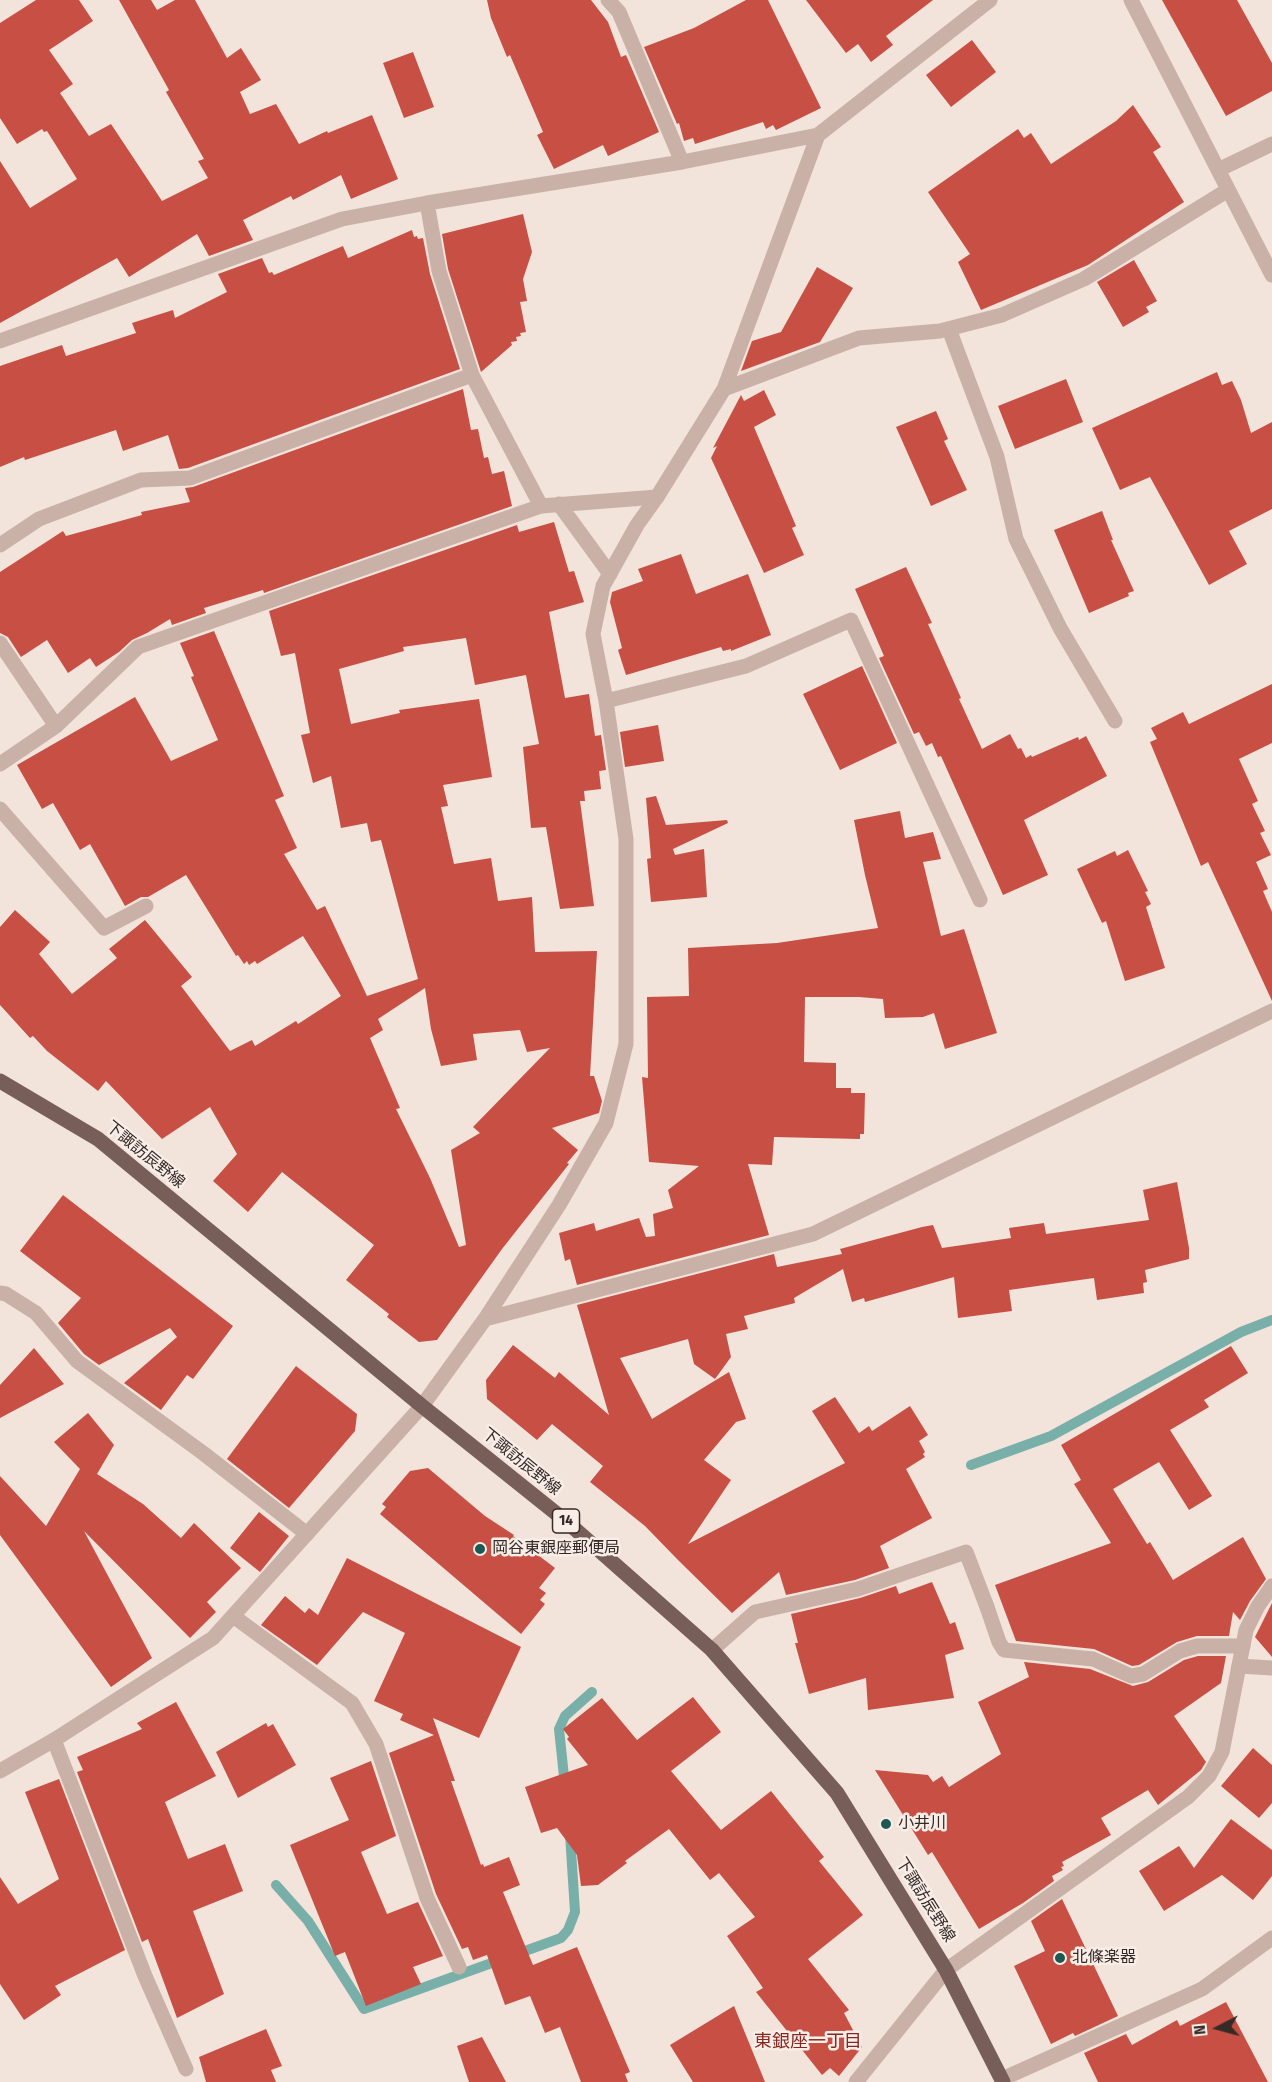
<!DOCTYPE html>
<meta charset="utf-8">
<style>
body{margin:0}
#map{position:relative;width:1272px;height:2082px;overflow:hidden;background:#f2e3db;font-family:"Fira Sans Condensed",sans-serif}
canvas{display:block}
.north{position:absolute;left:1188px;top:1998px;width:60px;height:60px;-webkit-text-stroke:4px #f9eee7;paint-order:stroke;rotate:264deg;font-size:16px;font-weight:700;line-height:24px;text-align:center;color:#362a27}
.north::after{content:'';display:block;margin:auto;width:21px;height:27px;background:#362a27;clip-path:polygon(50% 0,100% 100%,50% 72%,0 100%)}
</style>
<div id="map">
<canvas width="1272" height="2082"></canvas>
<div class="north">N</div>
</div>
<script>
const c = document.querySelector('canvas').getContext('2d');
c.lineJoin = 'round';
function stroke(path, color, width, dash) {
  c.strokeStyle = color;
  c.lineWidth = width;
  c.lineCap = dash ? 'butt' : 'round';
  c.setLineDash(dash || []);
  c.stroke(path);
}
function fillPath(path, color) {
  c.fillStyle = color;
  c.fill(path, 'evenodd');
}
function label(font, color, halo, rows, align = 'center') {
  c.font = font + ' "Fira Sans Condensed","Noto Sans JP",sans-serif';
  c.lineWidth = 5;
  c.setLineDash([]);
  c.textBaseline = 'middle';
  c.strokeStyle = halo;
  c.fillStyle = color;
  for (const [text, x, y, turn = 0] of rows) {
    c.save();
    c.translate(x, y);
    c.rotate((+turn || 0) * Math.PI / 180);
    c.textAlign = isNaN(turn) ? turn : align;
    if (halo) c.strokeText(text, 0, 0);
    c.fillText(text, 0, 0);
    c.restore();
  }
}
stroke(new Path2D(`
 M971 1465 1051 1436 1241 1332 1272 1320
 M565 1786 559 1729 565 1716 592 1692
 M276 1885 308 1921 364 2009 561 1938 568 1930 575 1912 570 1834`), '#79afa9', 10);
fillPath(new Path2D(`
 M36 0H79L93 21 49 50 73 84 60 93 89 136 111 124 162 201 208 178 198 161 204 159 166 92 169 90 119 0H151L157 10 175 0H195L227 58 241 48 261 80 240 92 250 114 276 104 299 144 327 131 328 133 372 115 398 179 351 199 341 175 293 200 291 196 243 220 253 240 209 256 197 234 129 277 117 258 0 323V161L30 208 77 179 47 131 44 132 42 129 17 144 0 118V23Z
 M487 0H591L608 22 621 57 626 55 659 132 608 156 603 145 554 169 537 135 543 132 510 55 507 57 491 18Z
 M746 0H768L821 108 776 130 773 125 766 129 763 122 695 144 693 138 684 141 679 123 677 124 644 47 694 28Z
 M806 0H933L886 36 893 45 871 62 858 44 846 53Z
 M1162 0H1237L1272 63V91L1226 116Z
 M972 40 996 72 951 107 926 75Z
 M413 52 434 107 404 118 383 63Z
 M1133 105 1161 147 1153 152 1184 202 1088 265 981 310 958 262 970 254 928 192 1018 129 1024 138 1031 133 1051 164 1116 121Z
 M523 214 532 252 523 279 527 301 520 302 526 332 520 333 521 336 516 337 517 341 511 342 512 345 481 372 448 269 442 234Z
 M412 230 414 237 417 236 418 239 423 238 430 274 460 369 188 468 179 469 168 435 123 451 116 430 25 460 24 457 0 467V366L62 345 66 356 136 333 132 323 173 310 175 318 227 292 218 274 262 258 269 273 272 272 274 275 343 246 348 258Z
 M1134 260 1157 301 1146 307 1149 312 1123 327 1097 282Z
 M817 267 853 288 820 342 741 371 752 341 781 332Z
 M1217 372 1222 385 1232 381 1241 400 1251 433 1272 422V509L1229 531 1247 564 1209 585 1150 477 1120 490 1092 428Z
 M1066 379 1083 422 1015 449 998 406Z
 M463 389 471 430 478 429 484 458 488 457 492 474 504 471 512 506 264 593 263 590 204 608 206 613 172 625 170 619 147 633 132 640 119 652 96 667 90 658 68 673 47 640 21 657 8 637 0 633V572L63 531 66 536 142 515 141 512 190 502 185 488 193 487Z
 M764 390 776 415 754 427 796 526 792 528 804 555 764 573 711 458 717 446 713 448 741 395 744 401Z
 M936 411 948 439 944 441 967 490 931 506 896 427Z
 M1102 511 1113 540H1111L1134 591 1128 593 1129 596 1089 613 1054 530Z
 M554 522 569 572 574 571 584 602 549 612 565 698 589 694 595 736 601 735 606 770 599 771 601 789 584 791 585 801H580L594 906 560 909 546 827 531 828 523 747 539 744 526 675 475 685 466 638 403 647 404 651 339 669 351 724 400 713 399 710 479 699 492 777 443 785 448 806 441 807 454 864 491 858 498 901 532 897 535 952 597 951 590 1076H594L602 1101 599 1113 552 1128 578 1150 567 1163 569 1164 502 1249 437 1340 419 1342 387 1317 389 1314 346 1280 374 1245 282 1172 248 1212 213 1181 237 1154 210 1107 162 1139 106 1081 98 1091 47 1051 33 1036 30 1038 0 1005V927L15 910 50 942 39 954 72 994 117 958 109 949 145 920 192 977 181 986 230 1051 252 1040 255 1046 296 1021 298 1024 341 996 303 936 257 964 255 961 249 965 247 961 244 964 238 955 236 956 186 875 148 897H141L125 906 90 844 80 850 53 803 42 809 17 765 135 697 171 761 218 740 191 677 194 676 180 643 214 631 284 796 275 800 297 848 284 854 317 910 325 906 367 996 418 979 381 840 371 842 367 823 341 828 331 776 313 783 301 735 310 733 295 653 281 656 269 611 517 525 519 532ZM425 988 431 1029 441 1066 477 1060 473 1034 520 1030 527 1052 550 1048 473 1127 480 1133 451 1150 466 1245 459 1247 430 1178 396 1109 400 1108 370 1038 383 1030 378 1019Z
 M681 554 696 594 748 574 771 635 731 651V649L723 651 721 647 626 675 618 650 622 648 610 602 612 592 643 581 638 569Z
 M906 567 932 623 928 624 961 698 959 699 982 749 1010 734 1018 749 1021 748 1026 758 1031 755 1032 757 1078 737 1079 740 1086 736 1107 776 1024 820 1048 875 1003 895 941 756 938 757 932 743 926 746 919 732 914 734 879 658 884 656 855 589Z
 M862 666 897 743 840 770 803 694Z
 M1272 684V743L1239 759 1258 801 1252 804 1265 831 1260 833 1271 855 1256 862 1268 889 1263 891 1272 912V1001L1208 862 1201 866 1150 742 1157 739 1151 728 1183 712 1189 724Z
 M658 725 664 761 625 767 620 732Z
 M656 796 666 825 727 820 728 823 673 849 675 855 704 849 707 897 651 902 647 859 651 858 646 798Z
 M900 811 905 838 933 832 941 859 923 862 941 936 964 929 997 1033 945 1049 934 1013 923 1017 885 1018 883 999 859 997H805L804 1062 836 1063V1088H851V1093H865L864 1134H860V1139L774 1137 772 1165 748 1164 769 1235 577 1285 570 1259 565 1261 559 1233 594 1223 596 1231 639 1218 646 1237 655 1236 653 1214 673 1208 668 1190 699 1166 649 1162 642 1077 648 1078 647 997 689 996 688 948 777 943 878 928 865 875 854 820Z
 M1128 850 1148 891 1145 892 1151 904 1146 907 1165 968 1125 981 1106 921 1102 923 1077 869 1115 851 1117 856Z
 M1177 1182 1189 1248V1259L1145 1270 1147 1282 1143 1283 1144 1293 1097 1300 1094 1278 1009 1290 1012 1311 958 1318 954 1277 865 1302 864 1298 852 1302 843 1269 794 1298 795 1303 744 1316 748 1329 726 1334 731 1357 715 1379 694 1364 688 1339 620 1358 652 1419 729 1372 746 1419 736 1422 704 1460 731 1480 688 1544 845 1463 812 1411 835 1397 859 1433 869 1426 872 1431 910 1406 928 1435 919 1441 925 1452 923 1454 925 1457 906 1469 932 1518 880 1546 889 1568 855 1580 786 1595 779 1572 732 1613 678 1560 645 1526 590 1482 603 1466 552 1424 537 1440 487 1399 486 1380 513 1345 555 1378 559 1372 609 1415 577 1305 774 1254 777 1267 842 1254 840 1249 922 1227 933 1225 942 1248 1011 1238 1009 1228 1044 1223 1046 1234 1149 1220 1143 1190Z
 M63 1195 233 1326 193 1379 187 1375 161 1410 124 1383 177 1337 170 1328 99 1365 84 1354 58 1323 81 1298 20 1251Z
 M1231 1346 1248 1373 1204 1400 1209 1407 1170 1430 1212 1496 1189 1510 1159 1462 1113 1489 1147 1544 1150 1542 1173 1580 1243 1537 1266 1579 1250 1601 1240 1620 1233 1612 1229 1636H1197L1177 1642 1139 1665 1132 1666 1094 1649 1016 1641 995 1585 1111 1543 1074 1484 1081 1480 1061 1445Z
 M34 1348 64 1384 0 1418V1385Z
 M296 1366 357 1414 355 1431 289 1508 227 1459Z
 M88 1413 114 1445 97 1474 143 1504 181 1538 194 1523 241 1568 207 1602 216 1612 190 1638 84 1531 152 1658 111 1687 0 1535V1476L46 1526 80 1469 54 1442Z
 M428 1468 485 1516 514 1535 513 1536 555 1568 539 1588 546 1593 540 1600 545 1604 521 1634 380 1514 386 1507 382 1504 410 1471Z
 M259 1512 289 1536 260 1572 230 1548Z
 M347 1558 521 1647 479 1738 433 1718 455 1781H451L481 1865 483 1864 484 1867 509 1857 520 1885 503 1892 533 1965 577 1947 630 2072 625 2074 628 2082H581L560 2027 545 2033 530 1996 505 2005 487 1955 473 1960 468 1947 462 1949 436 1894 389 1753 434 1735 400 1720 403 1714 374 1701 405 1633 363 1612 317 1665 261 1625 285 1596 305 1613 309 1608 318 1615Z
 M932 1582 950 1624 955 1622 964 1649 945 1655 954 1698 868 1710 866 1678 809 1694 795 1643H798L791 1614 860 1598 896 1586 899 1594Z
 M1272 1603V1657L1255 1637Z
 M1198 1656H1226L1221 1683 1174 1716 1206 1762 1201 1770 1158 1805 1148 1790 1101 1818 1111 1835 1062 1862 1064 1866 1061 1867 1063 1870 1052 1876 1054 1881 1023 1903 979 1929 932 1852 928 1855 875 1770 928 1775 933 1782 942 1776 949 1787 1001 1754 978 1702 1029 1677 1024 1662 1090 1669 1133 1686 1148 1682 1184 1660Z
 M693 1697 721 1732 671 1771 721 1830 771 1791 824 1857 819 1861 863 1915 808 1959 849 2010 844 2013 862 2047 839 2076 830 2068 822 2075 756 1992 763 1988 727 1936 755 1917 719 1873 710 1880 669 1829 625 1861 627 1863 598 1885 581 1886 577 1855 557 1828 541 1833 525 1787 588 1765 567 1739 569 1737 563 1729 602 1698 637 1740Z
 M176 1702 216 1776 165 1802 188 1859 225 1844 243 1891 193 1911 224 1994 177 2018 148 1939 142 1942 77 1772 83 1770 77 1757 142 1729 137 1723Z
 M266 1723 268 1727 273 1724 296 1765 238 1798 216 1752Z
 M1253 1748 1272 1765V1803L1259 1818 1221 1786Z
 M371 1761 396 1836 361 1852 387 1914 418 1902 443 1956 413 1967 421 1984 366 2006 345 1952 335 1956 290 1845 349 1820 330 1778Z
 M59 1779 125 1950 55 1986 61 1995 24 2020 0 1984V1877L18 1904 59 1879 25 1792Z
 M1231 1819 1272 1850V1876L1253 1900 1222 1875 1164 1911 1139 1871 1179 1846 1194 1868Z
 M1062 1899 1118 2016 1075 2036 1073 2033 1051 2044 1014 1966 1045 1951 1031 1921Z
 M1226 2002 1268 2082H1098L1084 2053 1126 2034 1132 2045 1177 2020 1180 2026Z
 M734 2006 765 2082H693L670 2045Z
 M266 2029 282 2066 271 2070 276 2082H206L199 2057Z
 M482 2037 506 2082H469L457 2046Z`), '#c74f44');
stroke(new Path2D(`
 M559 504 610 574
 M541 506 657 497
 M0 1293 6 1294 36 1313 77 1361 203 1453 307 1534
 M987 1607 999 1642 1004 1650 1093 1659 1131 1676 1143 1674 1180 1651 1197 1646H1243
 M233 1616 352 1703 376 1744 427 1898 459 1967
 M1239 1666 1272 1668
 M54 1740 145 1976 186 2069`), '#cab1a7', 15);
stroke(new Path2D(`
 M608 0 619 12 682 162
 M1131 0 1272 275
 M1218 170 1272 144
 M427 203 439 271 472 375
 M949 329 997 457 1016 539 1060 628 1115 721
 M0 341 342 219 427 203 682 162 818 135 990 0
 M724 389 859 338 940 331 1002 315 1084 279 1228 190
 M0 545 39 519 141 480 190 478 472 375 541 506 138 647 56 726 0 764
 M0 643 56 726
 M606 701 746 666 851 620 980 900
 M0 809 104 928 146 906
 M485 1319 813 1234 1272 1011
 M712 1650 755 1612 858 1589 966 1552 987 1607
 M0 1771 54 1740 213 1638 422 1406 485 1319 559 1205 606 1123 626 1044V839L606 701 593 634 603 586 637 525 657 497 724 389 818 135
 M1002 2079 1202 1989 1272 1938
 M856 2082 946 1970 1188 1797 1209 1776 1222 1752 1246 1630 1258 1606 1272 1586`), '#cab1a7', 15);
stroke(new Path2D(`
 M0 1081 98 1139 422 1406 567 1522 712 1650 837 1793 946 1970 1003 2082`), '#785e58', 15);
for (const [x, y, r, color] of [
 [480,1549,6,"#1d5853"],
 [886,1824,6,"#1d5853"],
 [1060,1958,6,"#1d5853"]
]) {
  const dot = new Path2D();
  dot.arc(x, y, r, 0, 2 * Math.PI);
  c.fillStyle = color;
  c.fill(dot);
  stroke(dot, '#f9eee7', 2);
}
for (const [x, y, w] of [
 [566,1521,27]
]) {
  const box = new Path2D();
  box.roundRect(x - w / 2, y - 12, w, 24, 4.5);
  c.fillStyle = '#f9eee7';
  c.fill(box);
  stroke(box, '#362a27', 1.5);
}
label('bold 15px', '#362a27', null, [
 ["14",566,1521]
]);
label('16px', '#362a27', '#f9eee7', [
 ["下諏訪辰野線",145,1155,39],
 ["下諏訪辰野線",521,1462,39],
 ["下諏訪辰野線",925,1900,58]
]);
label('16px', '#362a27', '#f9eee7', [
 ["岡谷東銀座郵便局",492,1549],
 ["小井川",898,1824],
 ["北條楽器",1072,1958]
], 'left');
label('18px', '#862820', '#f9eee7', [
 ["東銀座一丁目",808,2042]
]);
</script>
